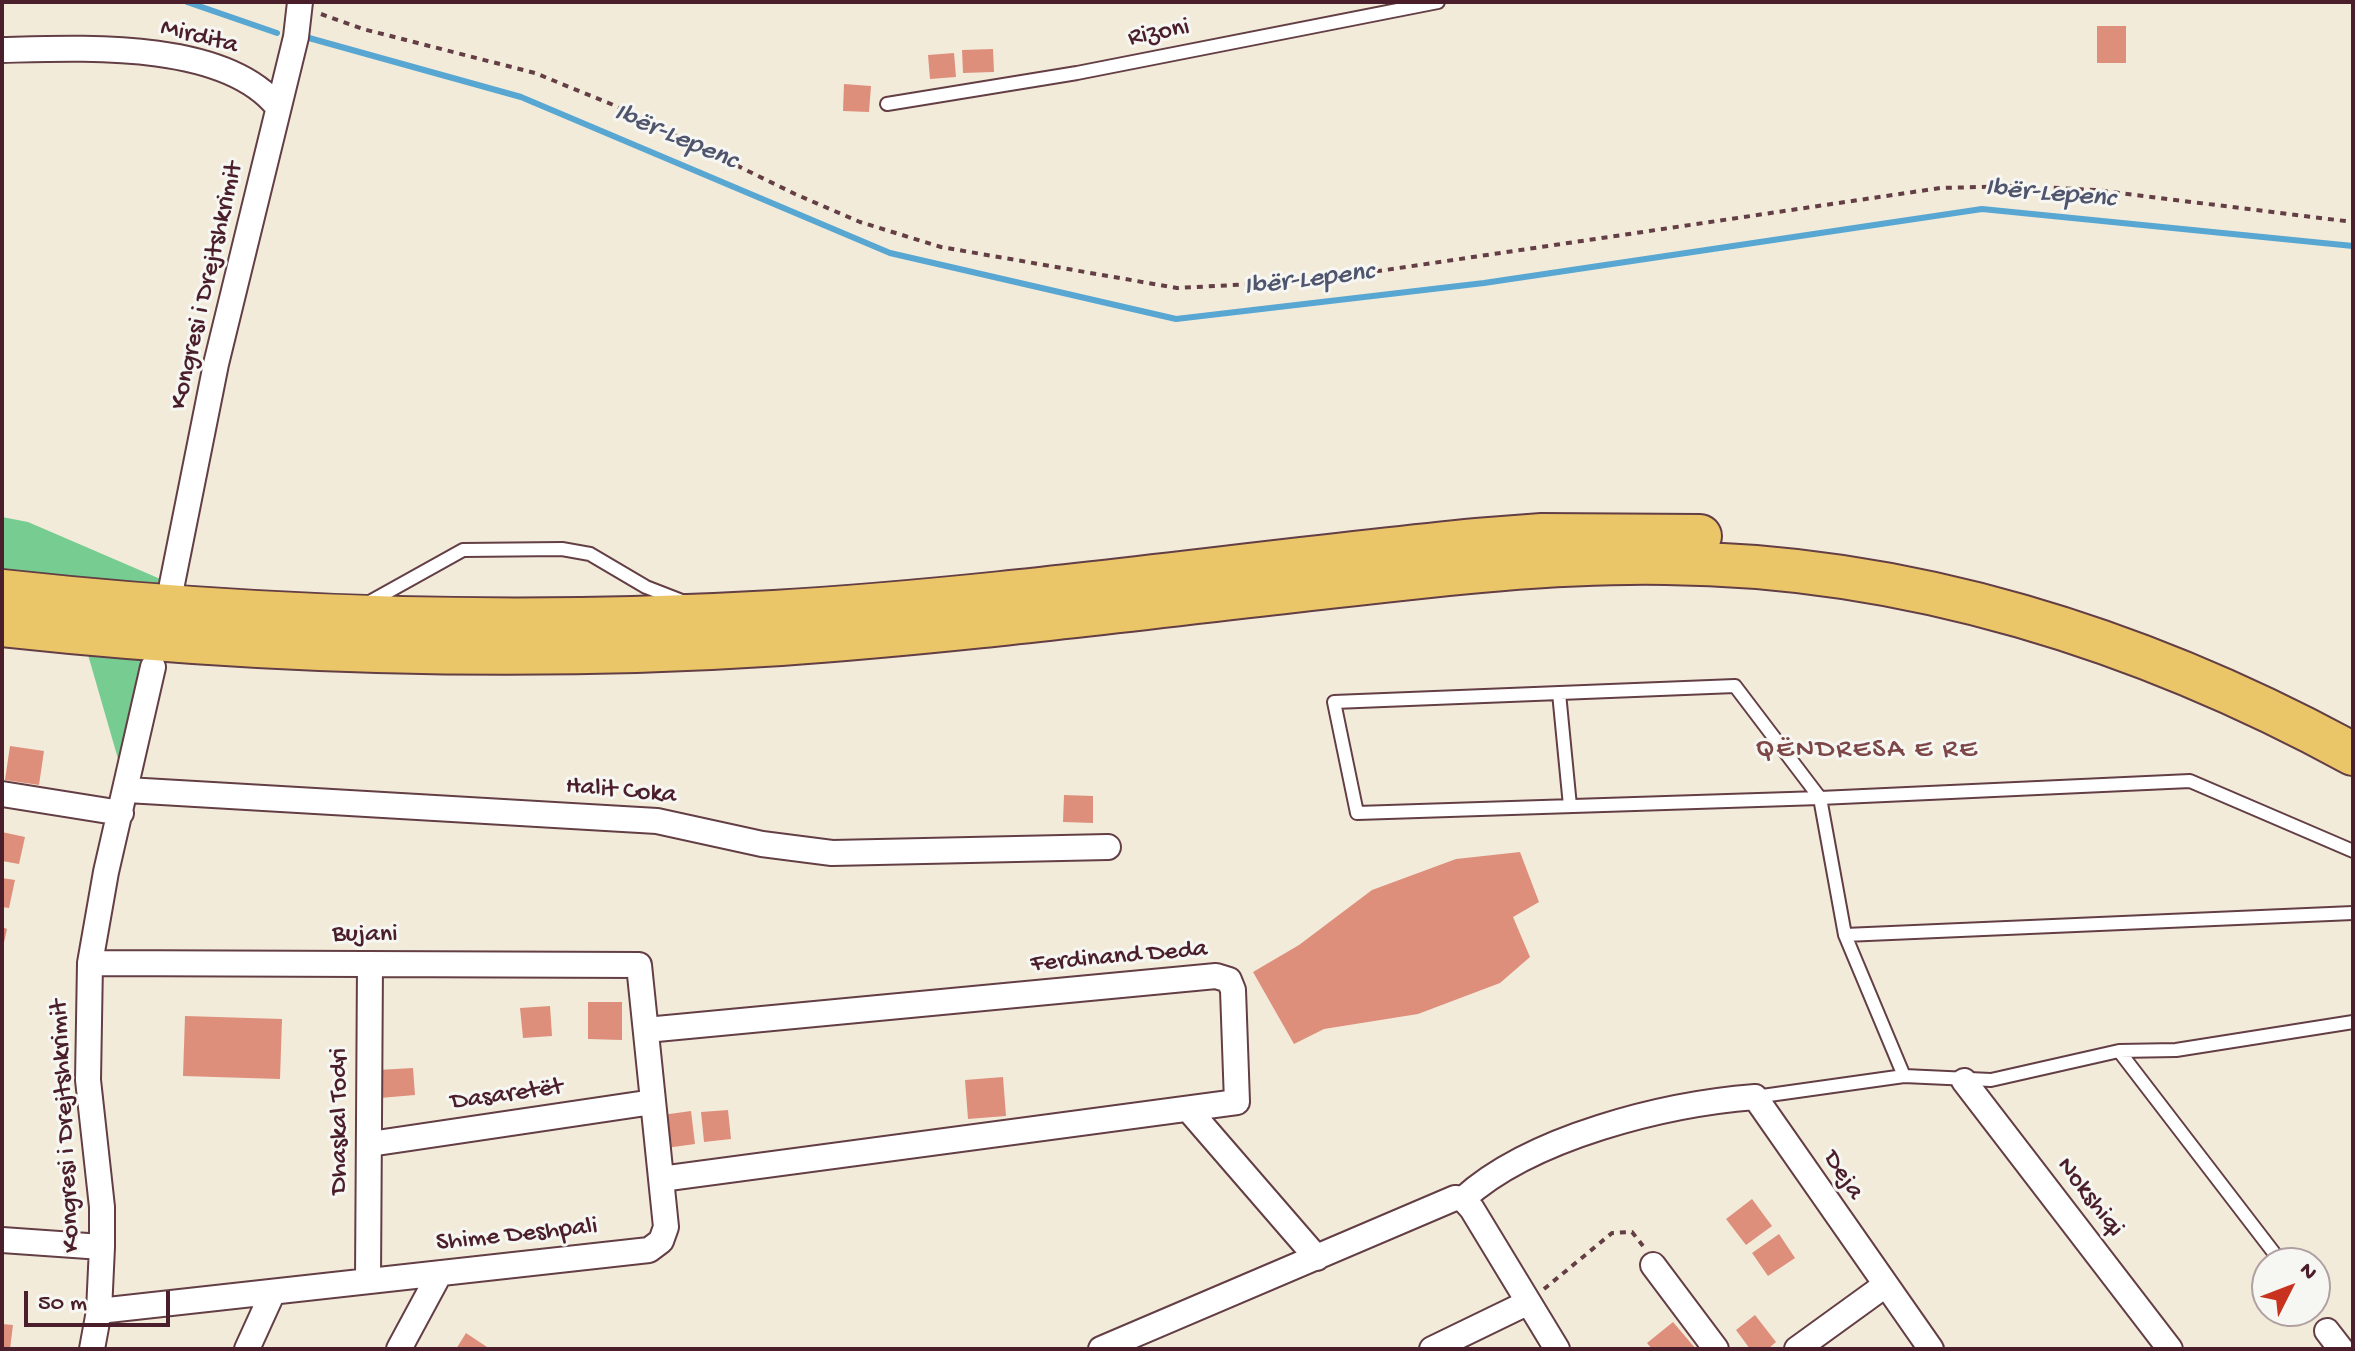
<!DOCTYPE html>
<meta charset="utf-8">
<style>
body{margin:0}
#map{position:relative;width:2355px;height:1351px;overflow:hidden;background:#f3ebda;font-family:"Gochi Hand",sans-serif}
canvas{display:block}
.frame{position:absolute;inset:0;border:4px solid #4a1f2b;pointer-events:none}
.north{position:absolute;left:2251px;top:1247px;width:80px;height:80px;box-sizing:border-box;background:#f6f6f2;border:2px solid #b1a0a2;border-radius:50%;rotate:48deg;font-size:22px;font-weight:700;line-height:32px;text-align:center;color:#4a1f2b}
.north::after{content:'';display:block;margin:auto;width:28px;height:36px;background:#c8321e;clip-path:polygon(50% 0,100% 100%,50% 72%,0 100%)}
.scale{position:absolute;left:24px;top:1291px;width:146px;height:36px;box-sizing:border-box;border:4px solid #4a1f2b;border-top:0;padding-left:10px;font-size:24px;line-height:28px;white-space:nowrap;color:#4a1f2b;-webkit-text-stroke:6px #f6f6f2;paint-order:stroke}
</style>
<div id="map">
<canvas width="2355" height="1351"></canvas>
<div class="frame"></div>
<div class="north">N</div>
<div class="scale">50 m</div>
</div>
<script>
const c = document.querySelector('canvas').getContext('2d');
c.lineJoin = 'round';
function fillPath(path, color) {
  c.fillStyle = color;
  c.fill(path, 'evenodd');
}
function stroke(path, color, width, dash) {
  c.strokeStyle = color;
  c.lineWidth = width;
  c.lineCap = dash ? 'butt' : 'round';
  c.setLineDash(dash || []);
  c.stroke(path);
}
function label(font, color, halo, rows, align = 'center') {
  c.font = font + ' "Gochi Hand",sans-serif';
  c.lineWidth = 6;
  c.setLineDash([]);
  c.textBaseline = 'middle';
  c.strokeStyle = halo;
  c.fillStyle = color;
  for (const [text, x, y, turn = 0] of rows) {
    c.save();
    c.translate(x, y);
    c.rotate((+turn || 0) * Math.PI / 180);
    c.textAlign = isNaN(turn) ? turn : align;
    if (halo) c.strokeText(text, 0, 0);
    c.fillText(text, 0, 0);
    c.restore();
  }
}
fillPath(new Path2D(`
 M2 517 28 522 172 584 127 790 82 634 2 625Z`), '#76cc91');
stroke(new Path2D(`
 M187 2 277 33
 M309 38 521 97 890 253 1176 319 1484 283 1982 209 2353 246`), '#58a7d2', 6);
fillPath(new Path2D(`
 M2097 26H2126V63H2097Z
 M993 49 994 72 963 73 962 50Z
 M954 53 956 77 930 79 928 55Z
 M844 84 871 86 869 112 843 111Z
 M10 746 44 751 39 785 5 780Z
 M1064 795 1093 796V823L1063 822Z
 M2 832 25 837 19 864 2 861Z
 M1520 852 1539 902 1513 917 1530 957 1500 983 1418 1014 1324 1029 1294 1044 1253 972 1299 945 1372 890 1456 859Z
 M2 878 15 880 9 908 2 907Z
 M2 927 7 929 3 947H2Z
 M588 1002H622V1040L588 1039Z
 M550 1006 552 1036 523 1038 520 1008Z
 M185 1016 282 1019 280 1079 183 1076Z
 M413 1068 415 1095 380 1098 378 1070Z
 M1003 1077 1006 1116 968 1119 965 1080Z
 M728 1110 731 1139 704 1142 701 1112Z
 M691 1111 695 1144 666 1148 662 1115Z
 M1752 1199 1772 1226 1746 1245 1726 1219Z
 M1779 1234 1795 1258 1768 1276 1752 1253Z
 M1755 1315 1776 1342 1768 1349H1750L1736 1330Z
 M1673 1322 1696 1349H1652L1647 1343Z
 M2 1324 13 1325 10 1349H2Z
 M466 1333 490 1349H456Z`), '#dd8f7c');
const service = new Path2D(`
 M887 104 1077 73 1438 2
 M366 604 463 550 562 549 590 554 646 587 682 601
 M1559 693 1570 806
 M1845 935 2353 913
 M2119 1051 2281 1262
 M1904 1076 1845 935 1820 798 1735 686 1334 702 1357 813 1820 798 2190 781 2353 851
 M1755 1097 1904 1076 1991 1080 2119 1051 2176 1050 2353 1022`);
const minor = new Path2D(`
 M2 50C80 48 223 40 277 106
 M172 584 216 364 296 37 300 2
 M127 790 657 821 762 844 832 853 1108 847
 M2 794 121 813
 M90 963 639 965 666 1227 661 1241 649 1250 99 1311
 M646 1030 1216 976 1229 980 1233 990 1237 1102 661 1179
 M1964 1081 2170 1349
 M1188 1109 1317 1258
 M370 1144 653 1102
 M1463 1199C1531 1137 1665 1104 1755 1097L1931 1349
 M2 1240 102 1247
 M1653 1265 1716 1349
 M368 1279 370 964
 M2327 1331 2341 1349
 M92 1349 99 1311 102 1247V1207L88 1080 90 963 106 872 153 667
 M247 1349 273 1292
 M399 1349 440 1273
 M1101 1349 1455 1198 1463 1199 1472 1209 1557 1349
 M1432 1349 1527 1303
 M1797 1349 1884 1286`);
const motorway = new Path2D(`
 M2 591C259 619 516 627 774 612 1010 598 1243 563 1477 540L1542 535 1700 536
 M2 625C261 653 521 661 781 644 953 632 1124 610 1295 591 1418 577 1542 561 1666 563 1908 565 2142 639 2353 754`);
stroke(service, '#633e45', 16);
stroke(minor, '#633e45', 28);
stroke(motorway, '#633e45', 46);
stroke(new Path2D(`
 M321 14 363 29 535 73 611 104 795 194 860 222 941 247 1177 288 1311 281 1940 188 2020 186 2095 190 2353 222
 M1544 1289 1612 1233 1632 1232 1643 1246`), '#633e45', 4, [6, 6]);
stroke(service, '#fff', 12);
stroke(minor, '#fff', 24);
stroke(motorway, '#ebc669', 42);
label('26px', '#4a1f2b', '#f6f6f2', [
 ["Rizoni",1159,34,-11],
 ["Mirdita",199,38,14],
 ["Kongresi i Drejtshkrimit",208,286,-77],
 ["Halit Coka",621,792,5],
 ["Bujani",365,936],
 ["Ferdinand Deda",1119,958,-5],
 ["Dasaretët",507,1096,-8],
 ["Dhaskal Todri",341,1121,-90],
 ["Kongresi i Drejtshkrimit",67,1126,-93],
 ["Deja",1842,1176,56],
 ["Nokshiqi",2089,1198,52],
 ["Shime Deshpali",517,1236,-6]
]);
label('italic 28px', '#50556e', '#f6f6f2', [
 ["Ibër-Lepenc",675,138,23],
 ["Ibër-Lepenc",2050,195,5],
 ["Ibër-Lepenc",1309,281,-7]
]);
c.letterSpacing = '2px';
label('28px', '#7d4647', '#f6f6f2', [
 ["QËNDRESA E RE",1867,752]
]);
c.letterSpacing = '0px';
</script>
